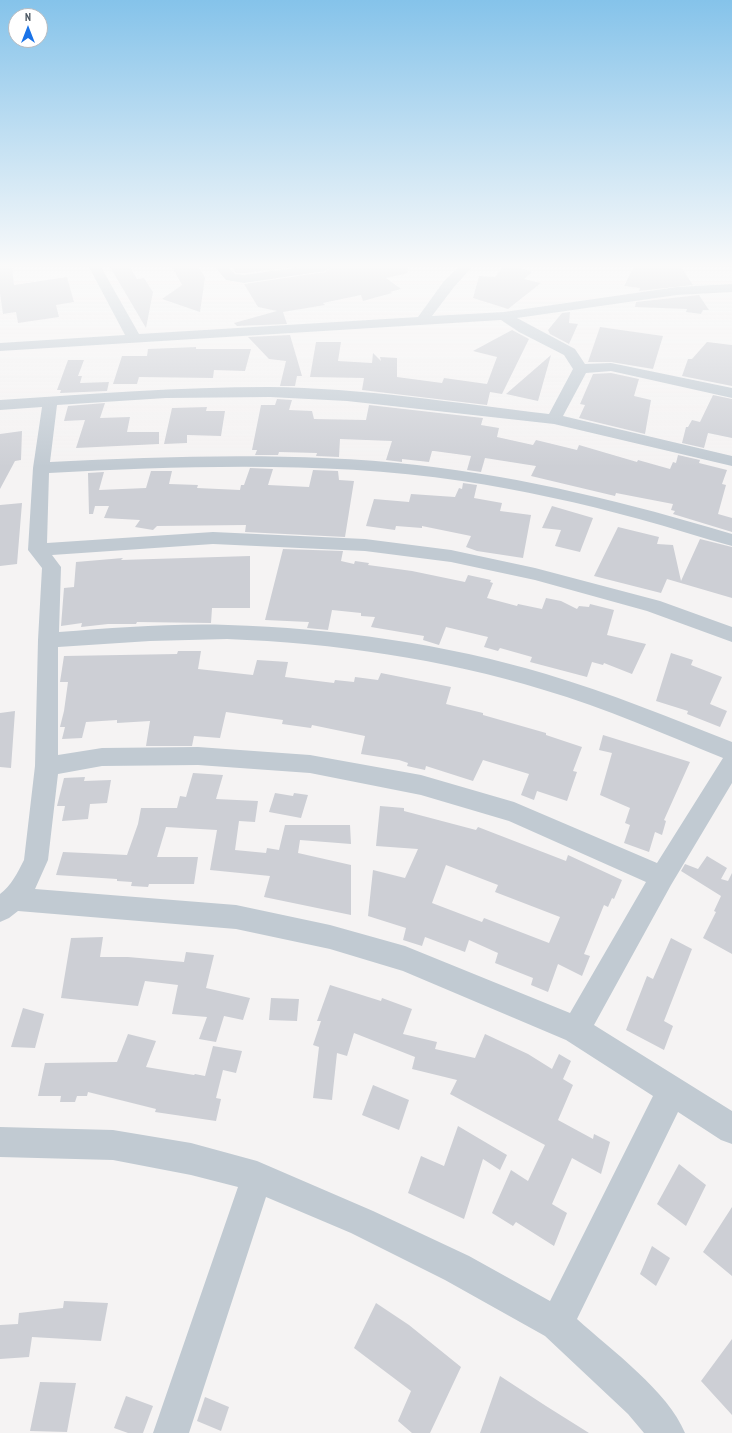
<!DOCTYPE html>
<style>
body{margin:0}
#map{position:relative;width:732px;height:1433px;overflow:hidden;background:#f5f3f3;font-family:"PT Sans Narrow",sans-serif}
canvas{display:block}
.north{position:absolute;left:8px;top:8px;width:40px;height:40px;box-sizing:border-box;background:#fff;border:1px solid #b7bbc0;border-radius:50%;rotate:0deg;font-size:11px;font-weight:700;line-height:16px;text-align:center;color:#4a5661}
.north::after{content:'';display:block;margin:auto;width:14px;height:18px;background:#1a73e8;clip-path:polygon(50% 0,100% 100%,50% 72%,0 100%)}
</style>
<div id="map">
<canvas width="732" height="1433"></canvas>
<div class="north">N</div>
</div>
<script>
const c = document.querySelector('canvas').getContext('2d');
c.lineJoin = 'round';
function fillPath(path, color) {
  c.fillStyle = color;
  c.fill(path, 'evenodd');
}
fillPath(new Path2D(`
 M0 267H12L14 285 67 277 74 302 56 305 59 317 18 323 16 312 3 314 0 293Z
 M110 267H130L137 279 144 278 153 292 146 328Z
 M172 267H199L205 278 200 312 162 299 182 285Z
 M232 267H294L244 273H236Z
 M332 267H407L408 273 386 278 401 289 390 292 392 293 363 301 361 295 323 303 325 305 283 312 287 324 237 326 234 323 277 311 258 307 244 284 325 272Z
 M503 267H518L532 272 524 279 541 283 508 309 473 298 479 276 495 277Z
 M634 267H681L693 285 639 291 640 288 624 286Z
 M699 295 709 310H703L701 314 686 312 687 309 635 307 636 302Z
 M570 312 569 323 578 324 569 344 550 334 548 330 562 313Z
 M600 327 663 336 653 369 611 362H588Z
 M512 330 529 339 502 394 490 392 487 405 362 390 364 378 310 377 316 342H341L338 361 372 363 373 353 381 361 380 357 397 358V377L442 383 444 378 487 384 497 357 473 351Z
 M290 335 302 376H297L295 386H280L286 361 269 359 248 337Z
 M707 342 732 345V386L682 376 688 359H692Z
 M196 347V349H251L245 371 214 370 213 378 139 377 137 384H113L122 356H147L148 349Z
 M551 355 538 401 506 394Z
 M68 360H84L78 376H82L80 383 109 382 107 391 60 393 61 390H57Z
 M611 373 639 379 634 396 651 400 645 434 579 418 585 405 580 404 593 374Z
 M713 395 732 399V438L708 433 704 448 682 443 686 427H688L692 420 700 422Z
 M277 399 292 400 289 410 312 411 314 419 366 420 369 405 483 418 481 425 499 428 497 437 533 445 536 440 577 450 579 445 637 462 638 460 670 469 673 462 676 463 678 455 700 460 699 463 727 470 722 484 726 485 718 514 732 518V532L673 514 675 511 671 510 673 504 616 493 615 496 531 476 536 466 485 458 481 472 467 470 471 456 434 451H432L429 462 402 459V462L386 460 392 441 340 439 339 457 316 456 317 453 279 452 278 455H255L257 450H252L261 405H275Z
 M105 403 100 418 130 417 127 432H159V444L76 448 85 420 64 421 68 406Z
 M207 407 206 411H225L221 436 187 435V443L164 444 172 408Z
 M22 431 21 460 15 461 0 489V434Z
 M250 468 273 469 268 485 309 487 313 470 338 471 339 480 354 481 345 537 245 532 246 525 157 526 153 530 135 527 140 520 104 518 109 506H95L93 514H89L88 473 104 472 99 490 146 488 151 471H172L169 484 198 485 197 488 240 490 241 485H244Z
 M463 483 477 485 474 498 502 503 500 511 531 515 523 558 477 551 466 547 471 536 422 526V528L396 526 395 530 366 526 374 499 409 502 411 494 455 497 459 488 462 489Z
 M22 503 17 564 0 566V505Z
 M552 506 593 518 580 552 555 546 561 530 542 528Z
 M618 527 659 537 657 544 673 545 681 581 700 539 732 547V598L667 579 661 593 594 576Z
 M283 549 343 551 341 561 354 564 355 561 369 563 368 565 412 571 465 582 468 575 491 580 490 582 493 583 487 598 517 606 518 604 542 609 546 598 561 601 577 609 579 606 589 607 590 604 614 610 607 635 646 644 632 674 604 663 603 665 592 662 587 677 530 662 532 657 500 648 498 651 484 647 488 637 446 627 439 645 423 640 424 636 371 627 375 617 361 616V613L332 610 328 630 307 628 309 622 265 620Z
 M250 556V608H212L211 623 137 622 136 624H108L81 627 82 623 61 626 64 588 74 587 76 562 123 558 121 560Z
 M178 651H201L198 669 253 675 257 660 288 662 285 677 334 683 335 680 354 682 355 677 378 680 381 673 451 687 446 704 483 713V715L546 733V735L582 747 573 771 577 772 567 801 537 791 534 800 521 795 529 774 483 760 473 781 426 766 425 770 407 766 408 763 399 760 361 754 365 736 312 725 311 728 282 724 283 720 226 712 220 738 194 736 192 746H146L150 721 117 723V720L86 722 82 738 62 739 65 727H60L64 711 68 682H60L64 656 177 654Z
 M671 653 693 660 691 665 722 677 710 704 727 711 720 727 687 714 688 711 656 701Z
 M15 711 11 768 0 767V713Z
 M603 735 690 762 664 820 666 821 662 835 655 832 649 852 624 843 630 825 625 823 630 808 600 795 612 753 599 750Z
 M193 773 223 775 216 799 258 801 255 822 239 821 235 850 266 853 267 848 279 850 285 825H350L351 844 300 840 298 853 351 865V915L264 897 270 876 210 870 217 830 166 827 157 857H198L194 884H149L148 887 131 886 132 882 117 881V879L56 875 63 852 127 855 138 824 141 808H177L180 796 186 797Z
 M85 777 84 781 111 780 107 803 90 804 88 819 62 821 65 806H57L64 778Z
 M275 793 293 796 294 793 308 795 301 818 269 812Z
 M380 806 404 808V811L476 830 478 827 566 861 568 855 622 880 614 899 612 898 608 907 604 905 584 954 590 956 582 976 558 964 548 992 531 985 533 978 495 963 498 953 469 940 465 952 425 937 422 946 403 940 406 928 368 916 373 870 405 878 418 849 376 846ZM446 865 498 885 495 892 560 917 549 943 484 918 482 922 432 903Z
 M707 856 727 868 721 879 728 881 732 873V954L703 938 716 912 714 911 721 896 681 871 685 864 698 869Z
 M103 937 100 957H128L184 962 186 952 214 955 206 988 250 998 243 1020 224 1016 216 1042 199 1039 207 1017 172 1014 178 985 145 981 138 1006 61 998 71 938Z
 M671 938 692 949 664 1021 673 1026 664 1050 626 1030 647 976 653 979Z
 M330 985 381 1001 382 998 412 1009 403 1034 437 1042 435 1049 475 1058 485 1034 528 1054 552 1069 559 1054 571 1061 563 1079 573 1085 558 1120 593 1139 594 1134 610 1142 601 1174 572 1158 552 1204 567 1213 554 1246 516 1222 513 1226 492 1213 511 1170 528 1181 545 1145 450 1094 457 1080 412 1069 415 1057 354 1033 347 1056 337 1053 332 1100 313 1098 319 1047 313 1045 321 1021H317Z
 M271 998 299 999 297 1021 269 1020Z
 M23 1008 44 1014 35 1048 11 1047Z
 M128 1034 156 1041 146 1067 194 1075 195 1074 205 1076 213 1046 242 1051 236 1073 223 1070 216 1098 221 1099 216 1121 155 1112 156 1109 88 1092 87 1096H77L75 1102H60L61 1096H38L45 1063 117 1062Z
 M373 1085 409 1100 399 1130 362 1115Z
 M458 1126 507 1155 500 1170 483 1159 464 1219 408 1193 421 1156 444 1166Z
 M679 1164 706 1185 686 1226 657 1204Z
 M732 1207V1276L703 1252Z
 M652 1246 670 1258 656 1286 640 1274Z
 M64 1301 108 1303 101 1341 32 1337 29 1357 0 1359V1325L18 1324 19 1313 63 1308Z
 M376 1303 409 1325 461 1367 430 1433H412L398 1421 411 1391 354 1348Z
 M732 1339V1415L701 1381Z
 M500 1376 546 1406 589 1433H480Z
 M40 1382 76 1383 67 1432 30 1431Z
 M126 1396 153 1406 143 1433H128L114 1428Z
 M205 1397 229 1407 221 1431 197 1421Z`), '#cdcfd5');
fillPath(new Path2D(`
 M89 267H101L139 334 418 317 444 281 459 267H472L454 287 432 316 504 312 677 287 732 284V292L677 295 517 318 575 349 585 364 611 363 732 388V398L611 371 586 373 563 416 732 456V466L554 424 347 401 270 397 166 398 57 405 50 462C172 456 296 452 417 465 524 477 629 503 732 534V546C701 538 670 527 639 519 581 503 521 490 462 481 326 461 186 466 49 473L47 543 213 532 365 539 451 550 535 568 660 601 732 627V642L647 611 535 580 451 562 365 551 213 544 52 555 61 567 59 632C115 628 172 623 228 625 333 628 446 644 546 674 610 693 671 718 732 742V783L671 885 594 1025 732 1111V1144L721 1140 678 1112 577 1319C611 1350 668 1391 685 1433H644L628 1414 545 1336 445 1280 351 1233 266 1197 189 1433H153L238 1187 191 1175 113 1160 0 1157V1127L113 1130 191 1143 257 1161 373 1211 469 1256 550 1301 653 1096 566 1040 403 971 330 949 236 929 18 911 9 918 0 922V894C11 886 18 872 24 860L35 766 38 640 42 568 28 550 33 468 42 407 0 410V400C90 394 179 387 269 387 362 388 456 403 549 414L573 369 564 355 519 332 501 320 0 351V343L125 335ZM227 639C334 643 443 659 544 690 605 708 664 734 723 758L657 863 514 802 421 775 310 755 198 747 102 748 58 755V647L150 641ZM198 765 310 773 421 795 509 821 646 882 570 1013 405 946 330 925 236 905 35 889 48 860 58 774 102 766Z
 M215 267H228L235 274 244 275 302 267H331L325 271 244 283 226 280Z`), '#c1cad2');
const sky = c.createLinearGradient(0, 0, 0, 467);
sky.addColorStop(0, '#85c3ea');
sky.addColorStop(0.57, '#fafafa');
sky.addColorStop(1, '#fafafa00');
c.fillStyle = sky;
c.fillRect(0, 0, 732, 467);
</script>
